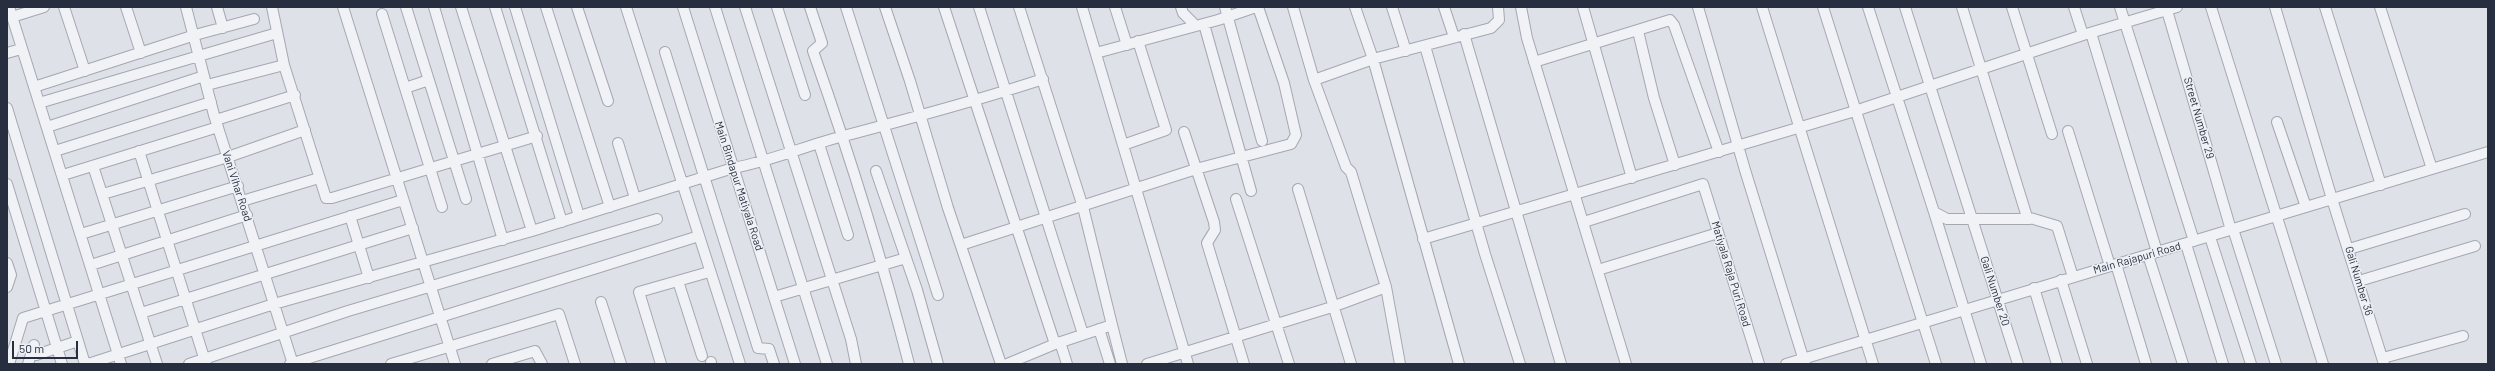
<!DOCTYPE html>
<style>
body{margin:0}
#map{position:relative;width:2495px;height:371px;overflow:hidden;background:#dee1e8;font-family:Barlow,sans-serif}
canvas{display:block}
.frame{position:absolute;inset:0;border:8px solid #272e3f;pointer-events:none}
.scale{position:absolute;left:12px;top:341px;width:66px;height:18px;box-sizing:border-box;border:2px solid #272e3f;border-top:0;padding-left:5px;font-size:12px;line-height:14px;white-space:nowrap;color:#272e3f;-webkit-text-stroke:3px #edf0f5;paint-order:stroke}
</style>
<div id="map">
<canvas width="2495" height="371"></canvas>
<div class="frame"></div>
<div class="scale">50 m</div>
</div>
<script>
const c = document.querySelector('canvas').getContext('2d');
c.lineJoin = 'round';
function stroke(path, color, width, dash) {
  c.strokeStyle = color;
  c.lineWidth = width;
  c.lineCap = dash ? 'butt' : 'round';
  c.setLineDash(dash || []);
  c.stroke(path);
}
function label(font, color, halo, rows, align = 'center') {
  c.font = font + ' Barlow,sans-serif';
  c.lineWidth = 3;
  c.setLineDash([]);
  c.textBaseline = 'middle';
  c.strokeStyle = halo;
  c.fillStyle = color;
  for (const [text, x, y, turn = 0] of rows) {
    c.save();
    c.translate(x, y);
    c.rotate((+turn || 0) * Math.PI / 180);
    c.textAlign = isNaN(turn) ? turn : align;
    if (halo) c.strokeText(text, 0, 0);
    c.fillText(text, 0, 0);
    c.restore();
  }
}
const minor = new Path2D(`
 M9 7 121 364
 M64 7 85 71
 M126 7 141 53
 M186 7 214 115 293 364
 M217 7 223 28
 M272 7 284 65 326 198H332L537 136
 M343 7 455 364
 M406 7 466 199
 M434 7 503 240
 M461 7 532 231
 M495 7 562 222
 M515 7 579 216
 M546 7 610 207
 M577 7 608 101
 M626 7 740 364
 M683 7 795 364
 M715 7 827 364
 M745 7 851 339 856 364
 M777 7 805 95
 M810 7 822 43 813 51 814 54C850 156 882 259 909 364
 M846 7 938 295
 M885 7 910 81 948 208 1001 364
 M944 7 1055 344
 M979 7 1083 334
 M1019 7 1083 207 1112 325
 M1082 7 1188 364
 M1115 7 1127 45
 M1181 7 1183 13 1196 26
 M1225 7 1262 141
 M1293 7 1314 80 1346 167 1351 172 1386 287 1400 364
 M1355 7 1373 59 1459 364
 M1392 7 1406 51
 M1444 7 1454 37
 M1521 7 1527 38 1626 364
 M1583 7 1632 178
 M1698 7 1745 170 1805 364
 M1762 7 1873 364
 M1823 7 1936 364
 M1868 7 1934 212 1947 219H2030
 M1905 7 2018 364
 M1962 7 2027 217 2057 226 2073 277
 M2012 7 2052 134
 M2074 7 2083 35
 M2120 7 2194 241
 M2166 7 2231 230
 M2211 7 2323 364
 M2275 7 2332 199 2384 364
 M2325 7 2381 185
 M2380 7 2432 169
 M382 14 442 207
 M12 17 44 7
 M1204 24 1251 191
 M1638 31 1654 98 1675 165
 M2091 33 2157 252
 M1464 34 1561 364
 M1425 46 1485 254 1520 364
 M665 52 758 348 769 349 774 364
 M7 53 21 49
 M1096 53 1218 20 1256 7
 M1534 62 1670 20 1674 25 1719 152
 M1314 80 1373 59 1491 28 1499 20 1498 7
 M207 85 284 65
 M34 87 195 35 254 19
 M405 88 429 80
 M39 103 277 33
 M7 108 85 364
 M216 120 295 95
 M2277 122 2306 207
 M47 127 204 76
 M2068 131 2110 266
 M1184 132 1214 222 1215 230 1207 243 1244 364
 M618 143 635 198
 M819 144 848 235
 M1123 145 1166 130 1138 41
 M55 151 211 102
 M139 151 206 364
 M93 166 157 364
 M876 171 917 290 938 364
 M63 175 218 127
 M7 184 62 364
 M1298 189 1351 364
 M103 194 228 157 305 130
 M1236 199 1289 364
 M242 201 319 178
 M1934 212 1981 364
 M350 216 369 278
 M1584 222 1703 184 1759 364
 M2233 229 2276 364
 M81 234 238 186
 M2210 237 2251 364
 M1423 239 1855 111 2083 35 2177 7
 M2186 244 2223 364
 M961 245 1196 169 1291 144 1296 135 1284 83 1258 7
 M2349 249 2465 214
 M2148 255 2183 364
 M7 263 11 275 7 287
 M2116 264 2146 364
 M91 265 247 215
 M1598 270 1718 233
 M2061 280 2087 364
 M678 281 702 356
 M2359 281 2475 246
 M2034 288 2057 364
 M774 297 906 258
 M601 302 621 364
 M141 313 413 228
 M1099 329 1110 364
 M1060 342 1067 364
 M36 355 78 341
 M2383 358 2463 336
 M711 362V364
 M9 364 23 318 403 200
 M28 364 34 345
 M88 364 274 304 532 231 733 168C772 161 807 145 844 136 911 118 977 101 1043 79
 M189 364 348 311 657 219
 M290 364 699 236
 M391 364 559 314 575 364
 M492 364 535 351 542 364
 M661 364 639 292 709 272
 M1007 364 1055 344 1112 325 1122 364
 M1147 364 1332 307 1386 287
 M1786 364 2488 152`);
stroke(minor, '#a3a8b2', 12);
stroke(minor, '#f1f2f6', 10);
label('11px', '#272e3f', '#edf0f5', [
 ["Street Number 29",2199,118,74],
 ["Vani Vihar Road",237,186,72],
 ["Main Bindapur Matiyala Road",739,186,72],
 ["Main Rajapuri Road",2137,258,-16],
 ["Matiyala Raja Puri Road",1731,274,73],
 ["Gali Number 36",2359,281,73],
 ["Gali Number 20",1995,291,72]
]);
</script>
